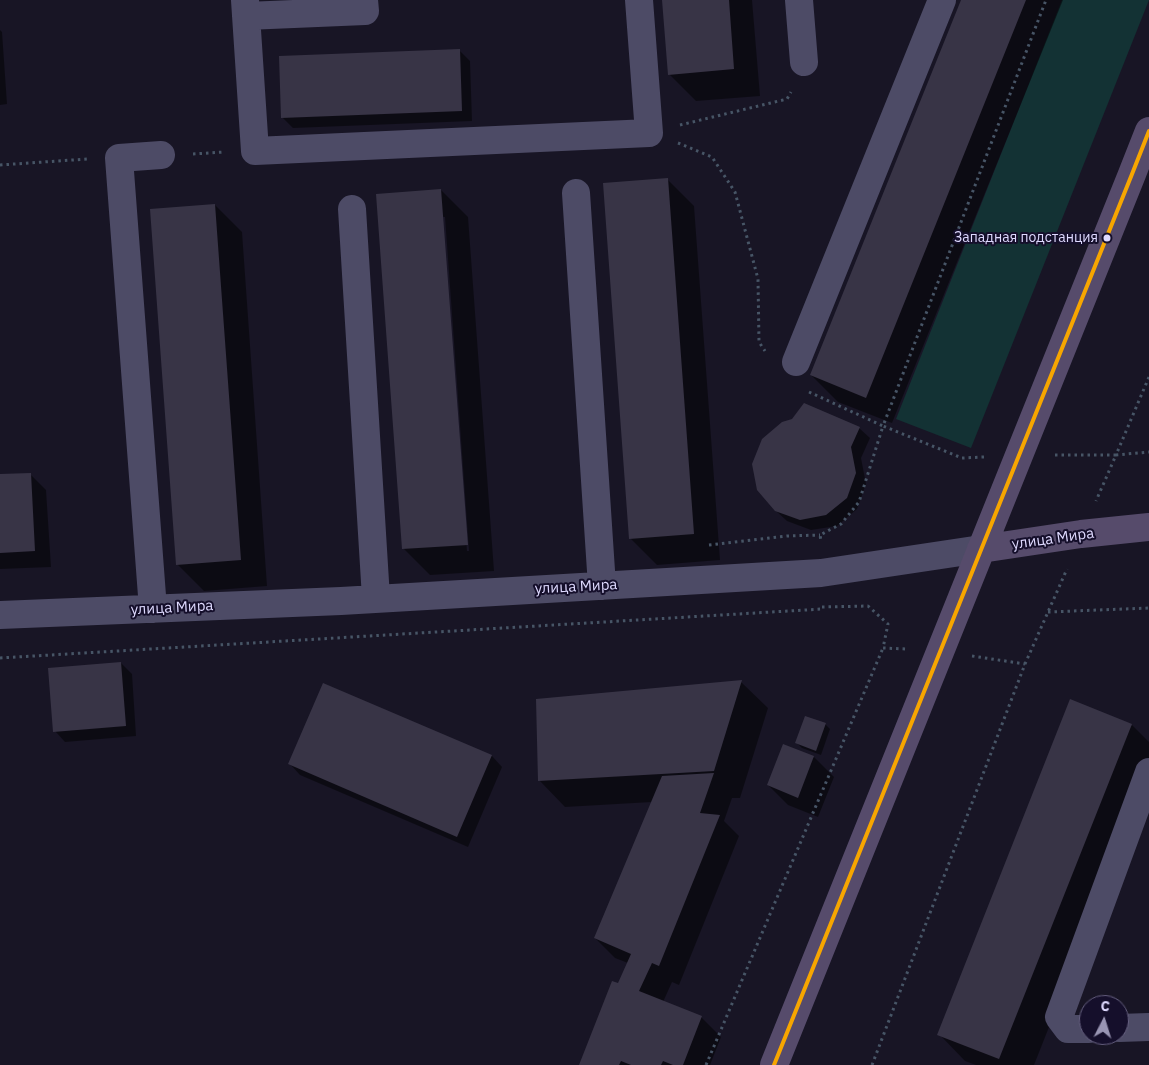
<!DOCTYPE html>
<meta charset="utf-8">
<style>
body{margin:0}
#map{position:relative;width:1149px;height:1065px;overflow:hidden;background:#181525;font-family:"IBM Plex Sans",sans-serif}
canvas{display:block}
.north{position:absolute;left:1079px;top:995px;width:50px;height:50px;box-sizing:border-box;background:#150f2b;border:1px solid #666080;border-radius:50%;rotate:5deg;font-size:14px;font-weight:700;line-height:20px;text-align:center;color:#dfdaff}
.north::after{content:'';display:block;margin:auto;width:18px;height:22px;background:#9995b3;clip-path:polygon(50% 0,100% 100%,50% 72%,0 100%)}
</style>
<div id="map">
<canvas width="1149" height="1065"></canvas>
<div class="north">С</div>
</div>
<script>
const c = document.querySelector('canvas').getContext('2d');
c.lineJoin = 'round';
function fillPath(path, color) {
  c.fillStyle = color;
  c.fill(path, 'evenodd');
}
function stroke(path, color, width, dash) {
  c.strokeStyle = color;
  c.lineWidth = width;
  c.lineCap = dash ? 'butt' : 'round';
  c.setLineDash(dash || []);
  c.stroke(path);
}
function label(font, color, halo, rows, align = 'center') {
  c.font = font + ' "IBM Plex Sans",sans-serif';
  c.lineWidth = 4;
  c.setLineDash([]);
  c.textBaseline = 'middle';
  c.strokeStyle = halo;
  c.fillStyle = color;
  for (const [text, x, y, turn = 0] of rows) {
    c.save();
    c.translate(x, y);
    c.rotate((+turn || 0) * Math.PI / 180);
    c.textAlign = isNaN(turn) ? turn : align;
    if (halo) c.strokeText(text, 0, 0);
    c.fillText(text, 0, 0);
    c.restore();
  }
}
fillPath(new Path2D(`
 M1062 0H1149L971 448 896 419Z`), '#133234');
fillPath(new Path2D(`
 M663 0H752L760 96 696 101 669 74Z
 M962 0H1063L892 423 838 402 811 375Z
 M0 30 2 32 7 104 0 105Z
 M459 50 470 61 472 121 293 128 282 117Z
 M668 180 694 206 720 560 657 565 630 538Z
 M441 190 468 217 494 571 430 575 403 548ZM442 217H445L469 551H467Z
 M215 205 242 232 267 586 204 591 177 564Z
 M859 428 870 438 861 458 866 484 857 509 837 526 811 530 787 521 775 510Z
 M30 474 46 490 51 567 0 569V476Z
 M121 663 132 674 136 736 65 742 55 731Z
 M741 682 768 708 740 798H732L724 821 739 836 679 985 672 982 663 1002 701 1017 721 1037 710 1065H580L628 963 615 958 595 938 652 802 565 807 539 780 538 700Z
 M825 724 830 729 821 755 802 748 797 743Z
 M1132 725 1149 742V774L1034 1065H976L965 1061 939 1034Z
 M492 756 502 767 468 847 300 775 290 764Z
 M814 757 834 777 818 817 788 805 768 785Z`), '#0007');
fillPath(new Path2D(`
 M662 0H729L734 69 668 75Z
 M961 0H1026L866 398 810 375Z
 M460 49 462 111 281 118 279 56Z
 M668 178 694 534 629 539 603 183Z
 M441 189 468 545 402 549 376 194Z
 M215 204 241 560 176 565 150 209Z
 M804 403 860 427 851 447 856 473 847 498 826 515 800 520 775 511 757 490 752 464 762 439 782 422 792 419Z
 M31 473 35 551 0 553V474Z
 M121 662 126 726 53 732 48 668Z
 M742 680 714 771 538 781 536 699Z
 M323 683 492 755 457 837 288 764Z
 M1070 699 1132 724 999 1059 937 1035Z
 M805 716 826 723 816 751 795 743Z
 M783 744 814 756 798 798 767 785Z
 M714 773 700 813 720 815 659 966 652 963 639 991 702 1016 683 1065H673L663 1061 661 1065H631L621 1061 619 1065H579L612 981 618 983 631 954 594 938 662 776Z`), '#383446');
stroke(new Path2D(`
 M680 125 787 99 791 92
 M678 143 712 157 735 192 758 279 759 342 765 351
 M193 154 224 152
 M0 165 87 159
 M1149 377 1116 455 1149 452
 M809 392 883 426 859 502 841 524 820 535 821 541
 M1055 455H1116L1096 501
 M984 457 962 458 883 426 1046 0
 M709 545 787 536 820 535
 M822 607 868 606 888 624 883 648 906 649
 M1048 612 1149 608
 M972 656 1025 664
 M0 658 822 609
 M706 1065 883 648
 M872 1065 1025 664 1067 569`), '#475566', 3, [2.5, 4]);
stroke(new Path2D(`
 M245 0 255 151 649 133 639 0
 M799 0 804 62
 M246 16 365 11 364 0
 M576 193 602 586
 M352 209 376 598
 M796 362 942 0
 M153 609 119 158 161 155
 M0 615 341 601 821 573 981 549
 M1119 1028 1149 1027
 M1089 1029H1068L1059 1017 1149 772`), '#4d4b66', 28);
stroke(new Path2D(`
 M981 549 1081 534 1149 527
 M774 1065C898 753 1026 443 1149 131`), '#564b6b', 28);
stroke(new Path2D(`
 M774 1065C898 753 1026 443 1149 131`), '#f7a600', 4);
for (const [x, y, r, color] of [
 [1107,238,4.5,"#dfdaff"]
]) {
  const dot = new Path2D();
  dot.arc(x, y, r, 0, 2 * Math.PI);
  c.fillStyle = color;
  c.fill(dot);
  stroke(dot, '#150f2b', 2);
}
label('14px', '#dfdaff', '#150f2b', [
 ["Западная подстанция",1098,238]
], 'right');
label('15px', '#dfdaff', '#150f2b', [
 ["улица Мира",1053,539,-8],
 ["улица Мира",576,587,-3],
 ["улица Мира",172,608,-3]
]);
</script>
